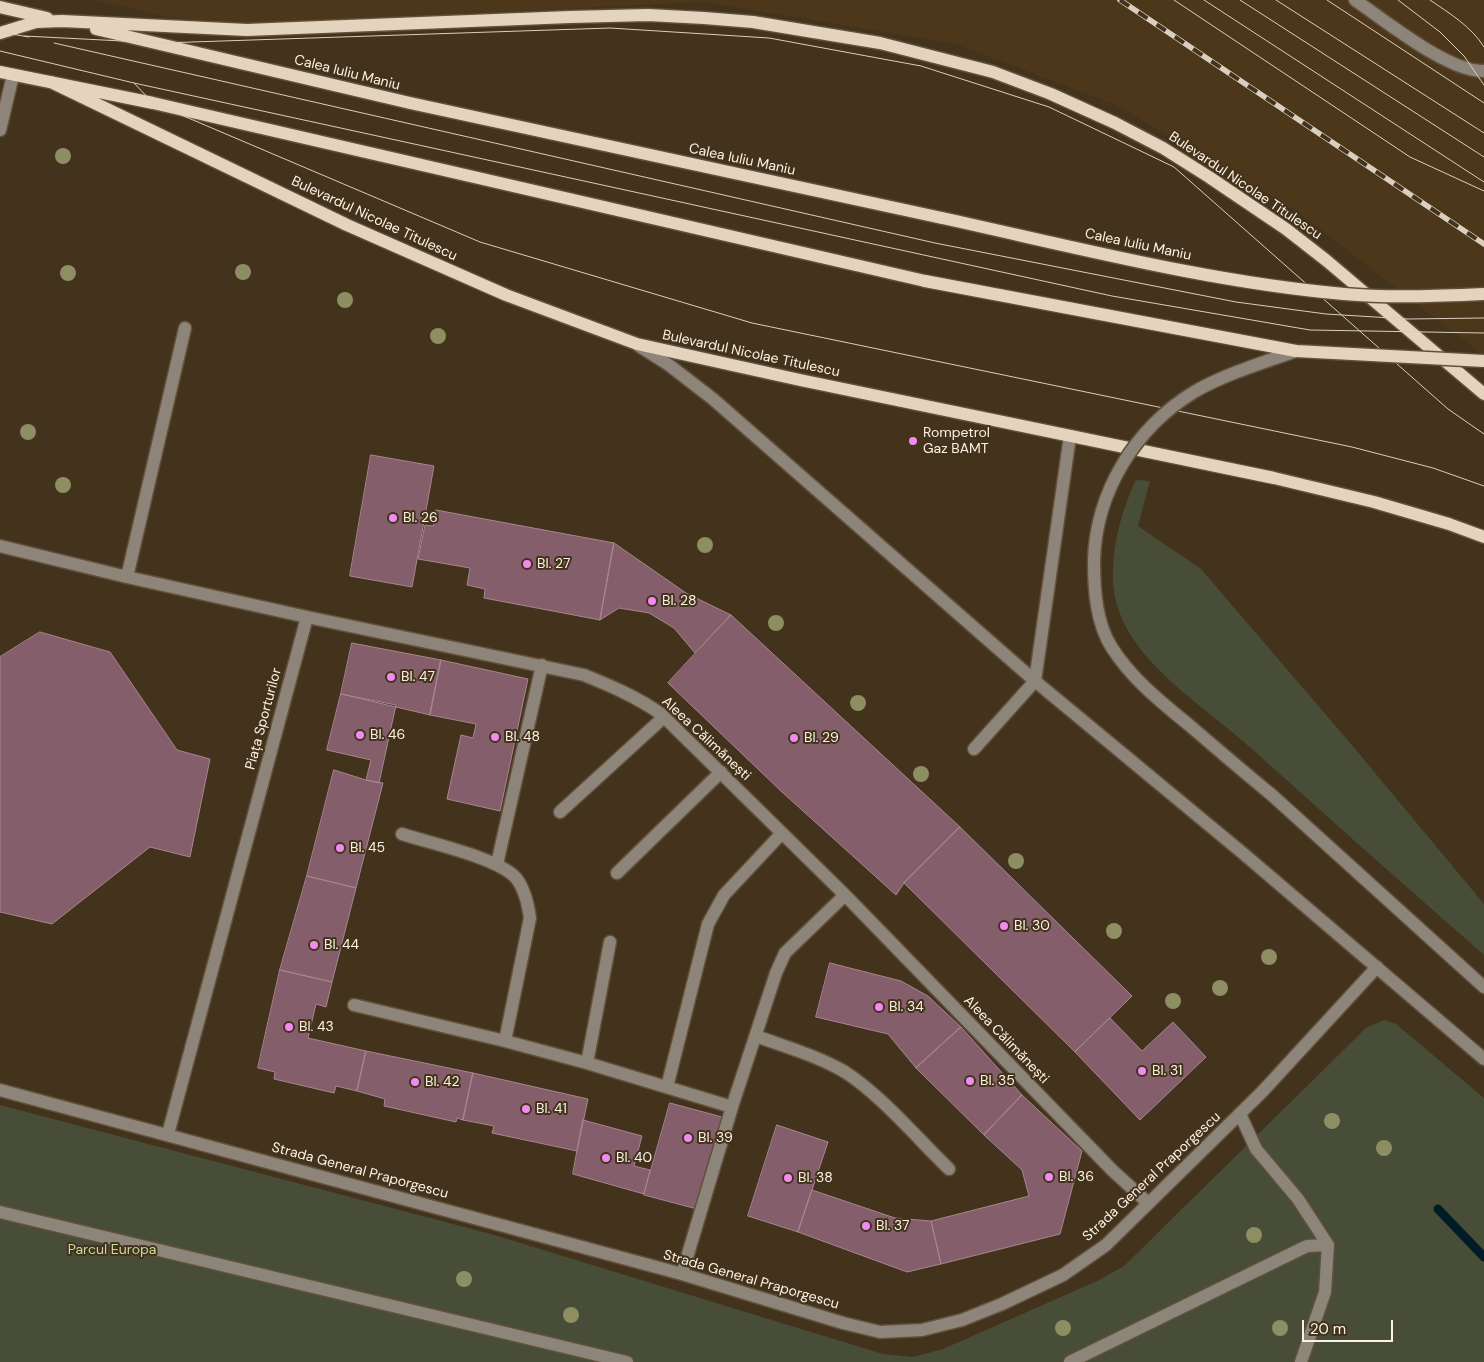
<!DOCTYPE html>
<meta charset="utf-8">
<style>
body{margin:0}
#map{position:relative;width:1484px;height:1362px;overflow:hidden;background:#43321c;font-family:"DM Sans",sans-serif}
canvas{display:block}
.scale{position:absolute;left:1302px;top:1320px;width:91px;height:22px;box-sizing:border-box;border:2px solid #fcf2e4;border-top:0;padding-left:6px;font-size:15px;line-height:18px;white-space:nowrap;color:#fcf2e4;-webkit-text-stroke:4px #43321c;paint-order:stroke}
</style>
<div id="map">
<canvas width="1484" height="1362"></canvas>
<div class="scale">20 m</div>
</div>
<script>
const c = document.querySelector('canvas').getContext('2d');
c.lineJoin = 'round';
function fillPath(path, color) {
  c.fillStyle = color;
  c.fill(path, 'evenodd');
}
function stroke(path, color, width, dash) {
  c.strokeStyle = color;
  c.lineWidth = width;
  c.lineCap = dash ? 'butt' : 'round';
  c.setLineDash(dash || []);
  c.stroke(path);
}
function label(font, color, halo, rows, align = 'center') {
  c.font = font + ' "DM Sans",sans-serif';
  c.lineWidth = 4;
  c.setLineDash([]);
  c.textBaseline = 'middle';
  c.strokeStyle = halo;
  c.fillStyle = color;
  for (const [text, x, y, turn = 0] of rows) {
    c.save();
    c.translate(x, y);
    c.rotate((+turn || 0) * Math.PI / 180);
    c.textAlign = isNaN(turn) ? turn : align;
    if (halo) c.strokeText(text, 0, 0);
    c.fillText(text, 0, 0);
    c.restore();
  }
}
fillPath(new Path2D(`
 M94 0H1484V356L1295 210 1116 105 956 44 704 2 244 24 167 17Z`), '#4c371b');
fillPath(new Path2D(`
 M1136 480 1150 481 1138 526 1201 569 1346 738 1484 904V955C1406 887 1329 818 1252 749 1207 708 1137 667 1118 608 1105 570 1119 514 1136 480Z
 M1384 1020 1396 1024 1484 1098V1362H0V1105L491 1234 883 1354 913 1357 943 1349 1097 1281 1124 1266 1367 1027Z`), '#474d37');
stroke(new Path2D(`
 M1438 1209 1484 1257`), '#001d27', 9);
const building = new Path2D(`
 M371 455 434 466 412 587 350 576Z
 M436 510 614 543 600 620 484 598 485 589 467 585 470 568 418 559 425 525 433 526Z
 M614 543 686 593 731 615 695 653 674 628 649 613 619 608 600 620Z
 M731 615 960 827 904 883 896 895 782 792 668 683Z
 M40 632 110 652 177 750 210 759 190 857 150 847 52 924 0 912V657Z
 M352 643 441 660 430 715 341 694Z
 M441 660 528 679 500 811 447 799 461 735 473 738 476 724 430 715Z
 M341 694 396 705 379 783 366 780 371 760 327 750Z
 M334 770 366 780 383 783 356 888 307 876Z
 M960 827 1132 996 1075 1052 904 883Z
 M307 876 356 888 332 982 280 970Z
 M830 963 901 981 928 996 961 1027 916 1068 888 1034 816 1017Z
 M280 970 332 982 326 1007 316 1004 308 1038 366 1051 357 1091 336 1086 334 1093 274 1079 275 1072 258 1068Z
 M1110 1018 1142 1051 1173 1022 1206 1057 1140 1120 1075 1052Z
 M961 1027 1022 1095 984 1135 916 1068Z
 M366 1051 473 1073 463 1120 457 1118 456 1122 384 1106 385 1099 357 1091Z
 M473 1073 588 1099 577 1151 492 1133 494 1126 463 1120Z
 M1022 1095 1082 1151 1060 1234 941 1264 931 1221 1029 1196 1022 1170 984 1135Z
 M670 1103 722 1117 697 1209 644 1195Z
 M583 1120 642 1136 634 1166 650 1170 644 1194 573 1174Z
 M777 1125 828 1142 798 1232 748 1216Z
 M812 1190 895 1218 931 1221 941 1264 907 1272 798 1232Z`);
fillPath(building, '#845e6a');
stroke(building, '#a78690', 1);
const minor = new Path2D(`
 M1355 0C1386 21 1448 72 1484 71
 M0 130 13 75
 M639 346 669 365 713 399 1035 681 1245 855 1484 1059
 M0 546 127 577 307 617 168 1134
 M127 577 185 328
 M307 617 584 675C611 686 637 697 661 714L845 895 1112 1170 1148 1203
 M974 749 1035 681 1070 436
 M1273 796 1484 987
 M560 812 664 717
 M402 834C429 843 499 858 516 878 525 889 528 904 530 918L505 1041 587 1063 732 1107
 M497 864 542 665
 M617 873 721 772
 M354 1005 505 1041
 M756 1036C786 1047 818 1056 845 1072 881 1095 918 1139 949 1169
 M587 1063 610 942
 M667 1087 708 924 724 895 782 833
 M0 1090 682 1274 843 1323 880 1332 922 1330 962 1320 1002 1304 1063 1275 1106 1245 1262 1092 1377 967
 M1240 1114 1256 1149 1298 1199 1328 1245 1325 1292 1301 1362
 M0 1212 627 1362
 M682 1274 732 1107 776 973 785 953 845 895
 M1070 1362 1307 1246 1328 1245`);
const major = new Path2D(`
 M0 7 47 18
 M96 29 410 103 942 218
 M0 33 36 22 62 21 247 30 570 17 648 15 704 18 753 22 880 43 993 72 1051 94 1115 123 1163 148 1209 177 1286 229 1327 261 1484 394
 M0 72 153 103 925 281
 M51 82 347 225 506 295 637 344 800 380 1274 478 1374 502 1449 524 1484 537`);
stroke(minor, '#61513c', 15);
stroke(major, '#61513c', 15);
stroke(minor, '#8d857a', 12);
stroke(major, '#e4d4bd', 12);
stroke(new Path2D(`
 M1174 0 1410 157 1484 191
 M1204 0 1484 182
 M1240 0 1484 157
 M1276 0 1484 133
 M1327 0 1484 103
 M1398 0 1440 32 1464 56 1484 85
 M1430 0C1449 13 1472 27 1484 47
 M0 32 29 37
 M24 36 162 43 610 28 769 38 921 66 1049 107 1174 167 1448 409 1484 434
 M54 43 935 243 1236 302 1326 314 1408 319 1484 318
 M0 51 134 83 1112 296 1310 330 1484 333
 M134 83 153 103 480 242 752 323 1352 447 1433 468 1484 486`), '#dacebf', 1);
const rail = new Path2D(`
 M1120 0 1484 244`);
stroke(rail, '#dacebf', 5.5);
stroke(rail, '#43321c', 4, [11]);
const minorBridge = new Path2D(`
 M1273 796C1245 773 1217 749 1189 725 1161 702 1132 679 1112 648 1096 623 1094 590 1094 560 1096 492 1135 428 1194 392 1225 374 1262 363 1296 351`);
const majorBridge = new Path2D(`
 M942 218C1075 247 1208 282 1344 294 1390 298 1438 296 1484 294
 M925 281 1296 351 1484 361`);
stroke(minorBridge, '#61513c', 15, []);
stroke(majorBridge, '#61513c', 15, []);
stroke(minorBridge, '#8d857a', 12);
stroke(majorBridge, '#e4d4bd', 12);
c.fillStyle = '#8d8e62';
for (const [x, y] of [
 [63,156],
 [243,272],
 [68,273],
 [345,300],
 [438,336],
 [28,432],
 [63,485],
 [705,545],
 [776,623],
 [858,703],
 [921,774],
 [1016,861],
 [1114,931],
 [1269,957],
 [1220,988],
 [1173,1001],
 [1332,1121],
 [1384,1148],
 [1254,1235],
 [464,1279],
 [571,1315],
 [1063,1328],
 [1280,1328]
]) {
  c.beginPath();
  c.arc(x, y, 8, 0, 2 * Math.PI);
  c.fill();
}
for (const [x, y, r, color] of [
 [913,441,5,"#f38af2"],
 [393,518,5,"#f38af2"],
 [527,564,5,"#f38af2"],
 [652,601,5,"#f38af2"],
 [391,677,5,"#f38af2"],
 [360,735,5,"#f38af2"],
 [495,737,5,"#f38af2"],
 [794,738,5,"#f38af2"],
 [340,848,5,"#f38af2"],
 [1004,926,5,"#f38af2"],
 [314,945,5,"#f38af2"],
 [879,1007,5,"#f38af2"],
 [289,1027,5,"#f38af2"],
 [1142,1071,5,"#f38af2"],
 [970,1081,5,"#f38af2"],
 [415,1082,5,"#f38af2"],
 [526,1109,5,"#f38af2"],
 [688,1138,5,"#f38af2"],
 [606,1158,5,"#f38af2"],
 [1049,1177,5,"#f38af2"],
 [788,1178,5,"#f38af2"],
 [866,1226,5,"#f38af2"]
]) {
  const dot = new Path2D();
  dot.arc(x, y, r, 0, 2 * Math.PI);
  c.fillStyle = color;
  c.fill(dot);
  stroke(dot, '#43321c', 2);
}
label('14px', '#fcf2e4', '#43321c', [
 ["Calea Iuliu Maniu",347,73,14],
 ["Calea Iuliu Maniu",742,160,12],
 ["Bulevardul Nicolae Titulescu",1245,186,34],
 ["Bulevardul Nicolae Titulescu",374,219,25],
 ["Calea Iuliu Maniu",1138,245,12],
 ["Bulevardul Nicolae Titulescu",751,354,12],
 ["Piața Sporturilor",264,719,-75],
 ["Aleea Călimănești",706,739,43],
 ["Aleea Călimănești",1006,1040,46],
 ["Strada General Praporgescu",360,1171,15],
 ["Strada General Praporgescu",1152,1177,-43],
 ["Strada General Praporgescu",751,1280,16]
]);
label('14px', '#fcf2e4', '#43321c', [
 ["Rompetrol",923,433],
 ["Gaz BAMT",923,449],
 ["Bl. 26",403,518],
 ["Bl. 27",537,564],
 ["Bl. 28",662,601],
 ["Bl. 47",401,677],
 ["Bl. 46",370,735],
 ["Bl. 48",505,737],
 ["Bl. 29",804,738],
 ["Bl. 45",350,848],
 ["Bl. 30",1014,926],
 ["Bl. 44",324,945],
 ["Bl. 34",889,1007],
 ["Bl. 43",299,1027],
 ["Bl. 31",1152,1071],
 ["Bl. 35",980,1081],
 ["Bl. 42",425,1082],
 ["Bl. 41",536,1109],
 ["Bl. 39",698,1138],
 ["Bl. 40",616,1158],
 ["Bl. 36",1059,1177],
 ["Bl. 38",798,1178],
 ["Bl. 37",876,1226]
], 'left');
label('14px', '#cada9c', '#43321c', [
 ["Parcul Europa",112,1250]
]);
</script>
